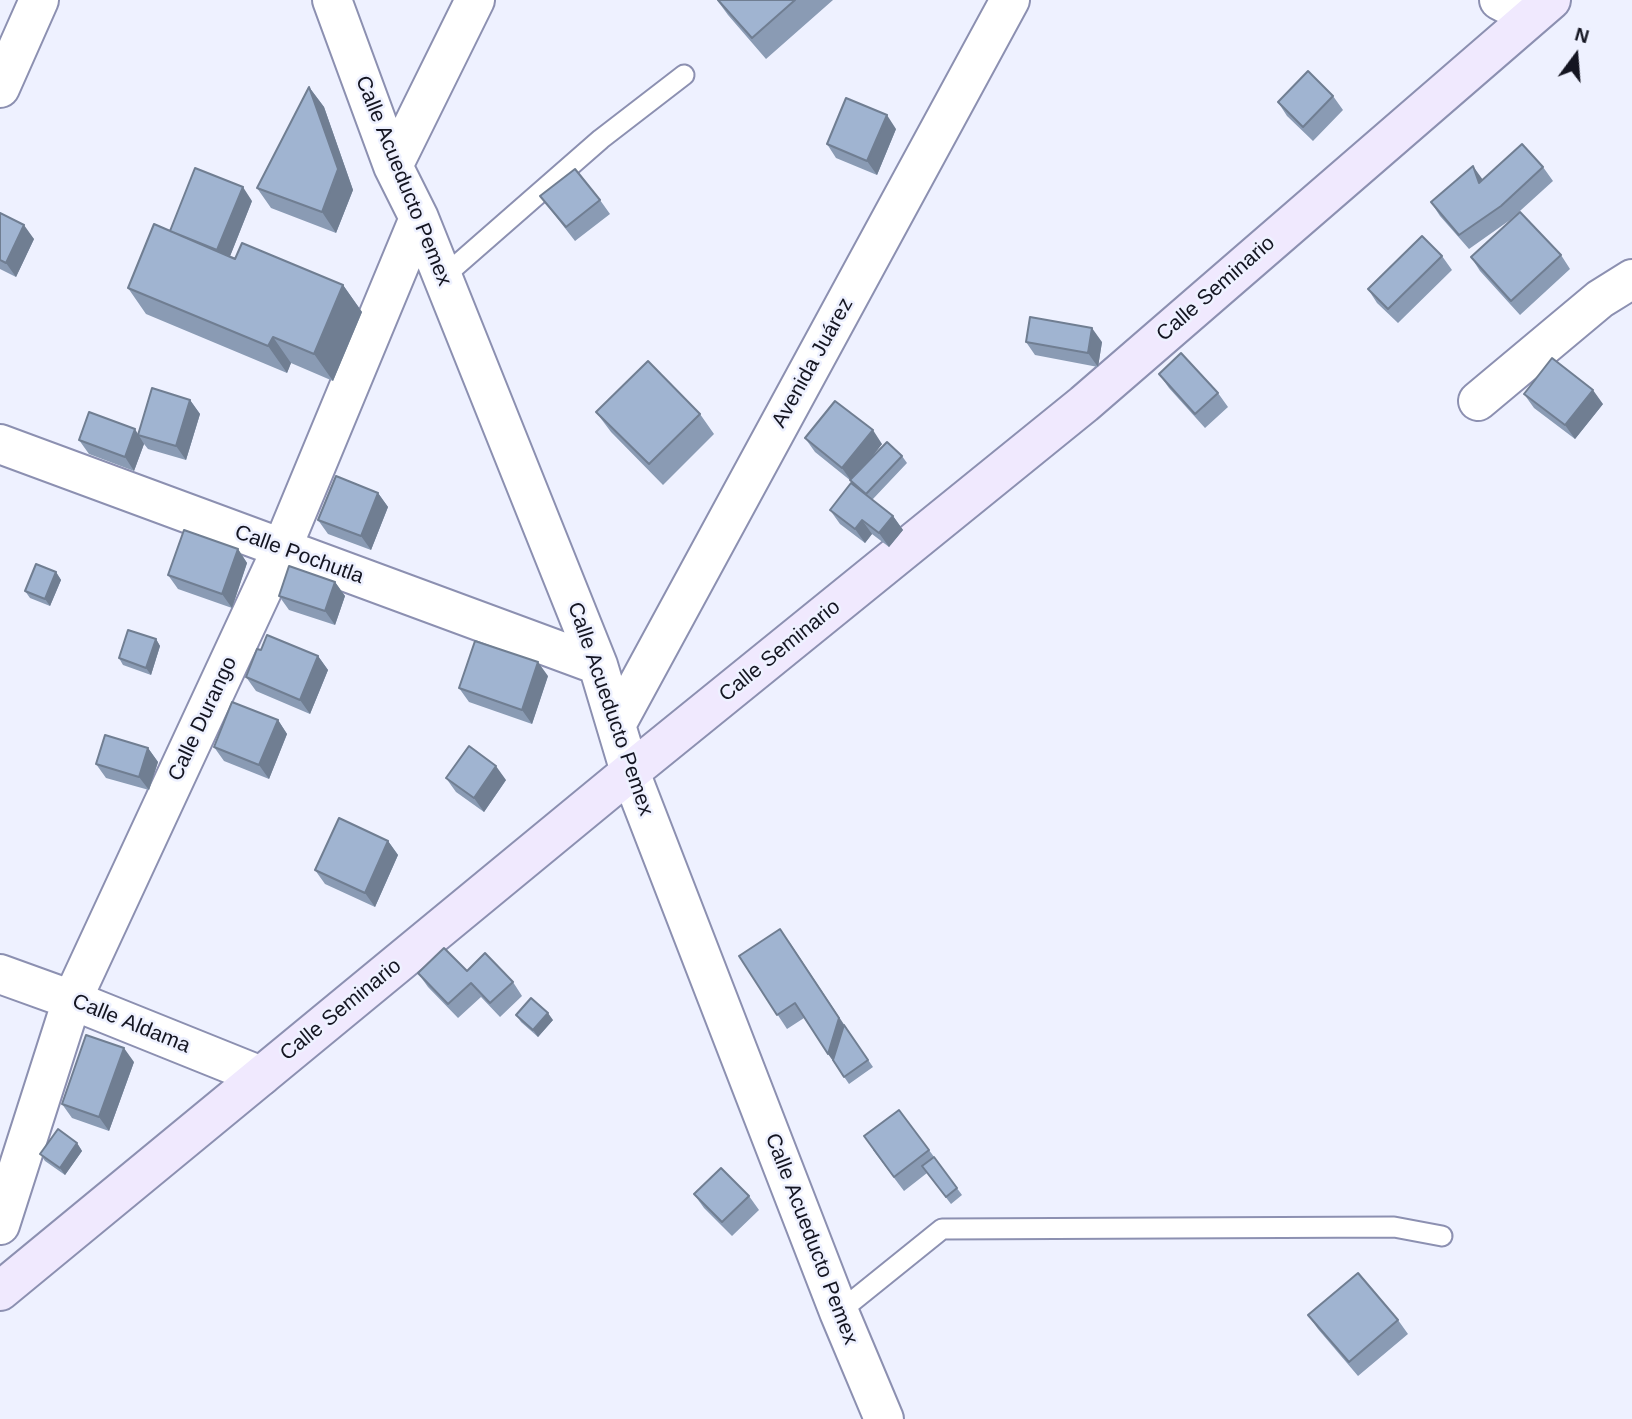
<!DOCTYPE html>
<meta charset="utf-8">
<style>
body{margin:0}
#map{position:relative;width:1632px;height:1419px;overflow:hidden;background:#eef1ff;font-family:Helvetica,sans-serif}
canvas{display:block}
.north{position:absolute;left:1541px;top:21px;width:70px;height:70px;-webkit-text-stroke:5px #eef1ff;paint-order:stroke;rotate:16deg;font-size:19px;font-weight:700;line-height:28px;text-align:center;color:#141521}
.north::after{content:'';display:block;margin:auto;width:24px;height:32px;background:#141521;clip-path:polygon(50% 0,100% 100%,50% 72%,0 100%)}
</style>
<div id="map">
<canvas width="1632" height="1419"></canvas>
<div class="north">N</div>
</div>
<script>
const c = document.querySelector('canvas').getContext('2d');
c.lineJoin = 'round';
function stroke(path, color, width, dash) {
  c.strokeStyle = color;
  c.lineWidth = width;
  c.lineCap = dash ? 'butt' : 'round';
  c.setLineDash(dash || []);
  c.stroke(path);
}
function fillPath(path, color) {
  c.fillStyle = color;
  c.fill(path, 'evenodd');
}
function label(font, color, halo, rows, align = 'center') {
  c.font = font + ' Helvetica,sans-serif';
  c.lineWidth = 5;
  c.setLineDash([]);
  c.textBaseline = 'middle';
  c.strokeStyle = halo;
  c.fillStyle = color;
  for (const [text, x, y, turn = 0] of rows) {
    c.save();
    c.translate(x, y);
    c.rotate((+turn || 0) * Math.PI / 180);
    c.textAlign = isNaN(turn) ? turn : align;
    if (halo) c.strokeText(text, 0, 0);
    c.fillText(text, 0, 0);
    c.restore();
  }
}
const lane = new Path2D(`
 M442 278 601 139 684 75
 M839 1312 942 1229 1394 1227 1442 1236`);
const street = new Path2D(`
 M332 0 393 166 419 218 598 665 630 772 839 1312 884 1419
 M1499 0 1530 16
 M0 88 39 0
 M393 166 475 0
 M1478 401 1600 299 1632 279
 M0 444 598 665
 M616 725 1010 0
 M0 974 72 1000 261 1076
 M0 1225 72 1000 282 548 419 218`);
const secondary = new Path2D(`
 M0 1291 630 772 1084 404 1551 0`);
stroke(lane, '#8c90b1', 23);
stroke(street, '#8c90b1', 42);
stroke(secondary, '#8c90b1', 42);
stroke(lane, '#fff', 19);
stroke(street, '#fff', 38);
stroke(secondary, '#f0e9fe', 38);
fillPath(new Path2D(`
 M717 0H833L766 59 728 15Z
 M309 87 324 107 353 190 336 233 271 208 257 188Z
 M1333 96 1343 110 1313 141 1287 116 1278 102Z
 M896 129 877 175 836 158 827 144Z
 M1543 167 1553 181 1510 220 1469 249 1440 216 1431 202 1483 179Z
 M540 196 600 200 610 214 575 241Z
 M252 201 230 256 343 285 362 312 333 381 291 363 287 373 146 314 128 288 170 231Z
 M0 213 34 239 16 277 0 269Z
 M1561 255 1570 269 1520 315 1480 271 1471 257Z
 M1442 256 1452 270 1398 323 1377 303 1368 289Z
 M1026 342H1102L1098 367 1035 355Z
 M1159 374 1218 393 1228 407 1205 428 1169 388Z
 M1524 394 1603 404 1575 439 1534 408Z
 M190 400 200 414 186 460 148 449 144 444 134 471 89 454 79 440 139 434Z
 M596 412 700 414 714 434 663 485 611 432Z
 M805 438 882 444 872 457 902 456 907 463 872 500 893 516 903 530 889 547 872 534 865 543 840 524 830 510 854 486 851 481 815 452Z
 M378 493 388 507 371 550 328 534 318 520Z
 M238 549 247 563 232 608 178 589 168 575Z
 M56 572 61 580 50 606 30 598 25 591Z
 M335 582 345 596 335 625 289 610 279 596Z
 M156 639 160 646 151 675 123 665 119 658Z
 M261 650 318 656 328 670 310 714 256 691 246 677Z
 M548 676 532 724 469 702 459 688Z
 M278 720 287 734 269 779 224 761 214 747Z
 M148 748 158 762 149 790 106 778 96 764Z
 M446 778 506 780 484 812 456 792Z
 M388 841 398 855 375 907 325 884 315 870Z
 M739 956 849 1032 873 1067 849 1084 804 1018 787 1029Z
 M467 971 513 982 522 996 500 1017 481 997 458 1018 428 987 418 973Z
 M516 1015 553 1020 538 1037 521 1022Z
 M134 1062 109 1131 72 1118 62 1104Z
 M77 1143 82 1151 65 1175 45 1161 40 1154Z
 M873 1150H929L962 1195 951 1204 927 1173 904 1191Z
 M694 1194 749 1196 759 1210 732 1236 704 1208Z
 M1308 1315 1398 1320 1408 1334 1358 1376 1318 1329Z`), '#8a9bb4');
fillPath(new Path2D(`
 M309 87 324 107 353 190 336 233 322 212Z
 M887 115 896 129 877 175 867 161Z
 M1473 166 1483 180 1479 183Z
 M243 187 252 201 227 264 217 250Z
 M24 225 34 239 16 277 6 263Z
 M343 285 362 312 333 381 314 354Z
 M1092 328 1102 342 1098 367 1088 353Z
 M273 337 291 363 287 373 268 346Z
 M1593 390 1603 404 1575 439 1565 425Z
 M190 400 200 414 186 460 176 446Z
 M135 429 144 444 134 471 125 457Z
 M873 430 882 444 852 482 842 468Z
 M378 493 388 507 371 550 361 536Z
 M893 516 903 530 889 547 879 533Z
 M862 520 872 534 865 543 855 529Z
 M238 549 247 563 232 608 222 594Z
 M56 572 61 580 50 606 45 599Z
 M335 582 345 596 335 625 325 611Z
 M156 639 160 646 151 675 146 668Z
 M318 656 328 670 310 714 300 700Z
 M538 662 548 676 532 724 522 710Z
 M278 720 287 734 269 779 259 765Z
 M148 748 158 762 149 790 139 777Z
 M496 766 506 780 484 812 474 798Z
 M388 841 398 855 375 907 365 893Z
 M790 943 849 1032 838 1068 828 1054Z
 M548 1013 553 1020 538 1037 533 1030Z
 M124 1048 134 1062 109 1131 99 1117Z
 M77 1143 82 1151 65 1175 60 1168Z`), '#707e92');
const building = new Path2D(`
 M718 0H795L752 38Z
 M1308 71 1333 96 1303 127 1278 102Z
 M309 87 338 169 322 212 257 188Z
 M846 98 887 115 867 161 827 144Z
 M1522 144 1543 167 1501 206 1459 235 1431 202 1473 166 1479 183Z
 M195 168 243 187 217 250 170 231Z
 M575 169 600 200 566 227 540 196Z
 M1520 212 1561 255 1511 301 1471 257Z
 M0 213 24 225 6 263 0 260Z
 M154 224 235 259 242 243 343 285 314 354 273 337 268 346 128 288Z
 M1422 236 1442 256 1388 309 1368 289Z
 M1030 317 1092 328 1088 353 1026 342Z
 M1181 353 1218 393 1195 414 1159 374Z
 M1552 358 1593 390 1565 425 1524 394Z
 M648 361 700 414 649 464 596 412Z
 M152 388 190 400 176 446 138 435Z
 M835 401 873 430 842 468 805 438Z
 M89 412 135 429 125 457 79 440Z
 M887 442 902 456 866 494 850 480Z
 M336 476 378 493 361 536 318 520Z
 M851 483 893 516 879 533 862 520 855 529 830 510Z
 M184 530 238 549 222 594 168 575Z
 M36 564 56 572 45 599 25 591Z
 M289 566 335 582 325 611 279 596Z
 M128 630 156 639 146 668 119 658Z
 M267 635 318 656 300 700 246 677 257 649 261 650Z
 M475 641 538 662 522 710 459 688Z
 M232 702 278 720 259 765 214 747Z
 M105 735 148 748 139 777 96 764Z
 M469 746 496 766 474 798 446 778Z
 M339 818 388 841 365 893 315 870Z
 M780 929 839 1018 828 1054 795 1003 777 1015 739 956Z
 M444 948 467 971 485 953 513 982 490 1003 471 983 448 1004 418 973Z
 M531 998 548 1013 533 1030 516 1015Z
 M844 1025 868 1060 844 1077 833 1060Z
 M86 1035 124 1048 99 1117 62 1104Z
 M899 1110 929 1150 894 1177 864 1136Z
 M58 1129 77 1143 60 1168 40 1154Z
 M934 1157 957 1188 946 1197 922 1166Z
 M721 1168 749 1196 722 1222 694 1194Z
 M1358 1273 1398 1320 1349 1362 1308 1315Z`);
fillPath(building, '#a0b4d1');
stroke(building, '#707e92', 2);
label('21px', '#141521', '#eef1ff', [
 ["Calle Acueducto Pemex",403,181,68],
 ["Calle Seminario",1216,289,-41],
 ["Avenida Juárez",813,363,-61],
 ["Calle Pochutla",299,555,20],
 ["Calle Seminario",780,651,-39],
 ["Calle Acueducto Pemex",610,709,71],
 ["Calle Durango",203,719,-65],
 ["Calle Seminario",341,1010,-39],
 ["Calle Aldama",131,1024,22],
 ["Calle Acueducto Pemex",811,1239,69]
]);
</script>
